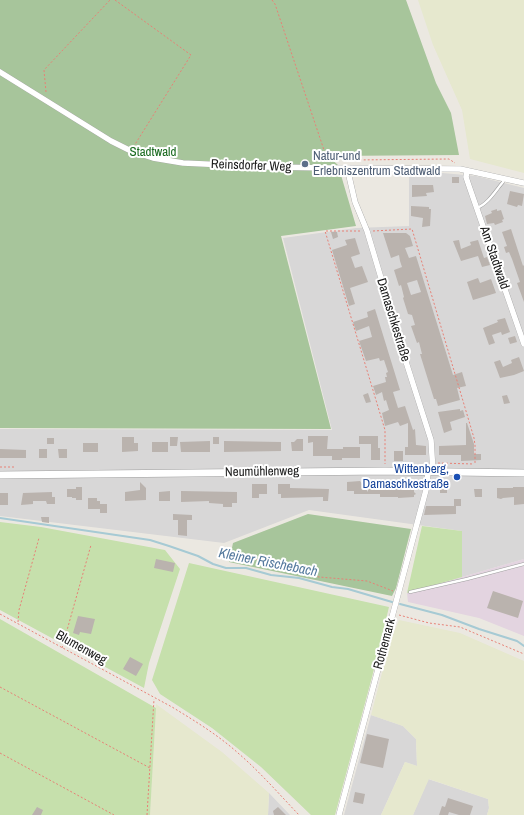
<!DOCTYPE html>
<meta charset="utf-8">
<style>
body{margin:0}
canvas{display:block;background:#ebe8e1}
</style>
<canvas width="524" height="815"></canvas>
<script>
const c = document.querySelector('canvas').getContext('2d');
c.lineJoin = 'round';
function fillPath(path, color) {
  c.fillStyle = color;
  c.fill(path, 'evenodd');
}
function stroke(path, color, width, dash) {
  c.strokeStyle = color;
  c.lineWidth = width;
  c.lineCap = dash ? 'butt' : 'round';
  c.setLineDash(dash || []);
  c.stroke(path);
}
function label(font, color, halo, rows, align = 'center') {
  c.font = font + ' "Archivo Narrow",sans-serif';
  c.lineWidth = 4;
  c.setLineDash([]);
  c.textBaseline = 'middle';
  c.strokeStyle = halo;
  c.fillStyle = color;
  for (const [text, x, y, turn = 0] of rows) {
    c.save();
    c.translate(x, y);
    c.rotate((+turn || 0) * Math.PI / 180);
    c.textAlign = isNaN(turn) ? turn : align;
    if (halo) c.strokeText(text, 0, 0);
    c.fillText(text, 0, 0);
    c.restore();
  }
}
fillPath(new Path2D(`
 M409 170 476 176 524 188V559L462 577V531L309 510 224 543 0 516V429L332 430 283 238 356 228 409 226Z
 M371 715 403 726 416 739 417 766 405 762 381 815H344Z
 M428 779 488 799 489 808 487 815H413Z
 M269 793 290 815H268Z`), '#d8d7d7');
fillPath(new Path2D(`
 M524 559V636L479 618 408 602 407 593Z`), '#e3d4e0');
fillPath(new Path2D(`
 M418 0H524V173L470 159 462 110 433 45Z
 M399 620 460 633 524 661V815H487L489 808 488 799 429 779 413 815H381L405 762 417 766 416 739 403 726 371 715 391 639Z
 M156 704 222 752 269 793 268 815H150Z`), '#e6e8ce');
fillPath(new Path2D(`
 M0 522 41 527 165 550 180 569 149 663 144 688 0 610Z
 M422 526 462 531V577L407 593Z
 M189 563 389 607 372 677 335 815H311L261 767 212 728 160 694 152 680Z
 M0 619 156 708 150 815H0Z`), '#c6e0ac');
fillPath(new Path2D(`
 M0 0H406L436 83 451 113 459 155 328 156 338 165 356 226 281 236 331 429 0 428Z
 M308 514 411 529 396 588 392 596 229 562 233 543Z`), '#a7c59b');
stroke(new Path2D(`
 M0 518 150 540 169 546 198 556 213 564 226 568H246L271 575 299 578 332 587 348 589 392 602
 M400 604 442 615 479 629 517 641 524 646`), '#a6cad4', 2);
fillPath(new Path2D(`
 M452 177H459V183H452Z
 M412 185H433L434 192 426 193 427 196 412 197Z
 M510 191 524 194 522 206 518 205 517 207 507 204Z
 M411 206 429 207V209H431L430 226 422 227 423 218 411 216Z
 M497 209V211L501 210 504 219 502 220 503 222 495 225 494 223 487 224 485 216 492 213 491 211Z
 M511 229 523 266 524 265V302L517 283 520 282 512 259 509 252 506 253 504 247 507 246 502 232Z
 M331 232H337L338 237 333 239Z
 M383 233H406L410 236 413 246 405 248 409 258 416 256 453 375 462 372 466 386 457 388 460 400 438 406 436 399H434L420 354H422L419 342 417 343 411 326 415 325 412 315 408 314 403 298 404 297 401 285 399 286 394 270 402 267 400 261 399 255 391 258ZM417 280 421 292 411 295 407 283Z
 M355 238 360 254 351 257 355 268 362 266 368 282 350 288 355 304 349 306 332 250 347 245 345 240Z
 M459 240 461 249 471 245 470 242 478 240 484 258 487 257 490 265 482 267 478 256 461 261 453 241Z
 M478 278 480 283 491 279 496 293 473 300 467 282Z
 M375 309 400 390 393 392 398 408 405 406 413 430 415 429 416 445 426 446V455H405V447H408V423L400 426 398 422 385 426 382 413 389 410 386 400 384 401 382 392 376 395 373 386 386 382 385 377H387L386 373 388 372 384 360 380 361 379 358 366 361 359 341 372 337 369 326 356 331 353 322 368 317 367 312Z
 M505 318 510 332 502 335 501 332 492 335 495 343 489 345 483 328 498 322 497 320Z
 M515 336 517 342 510 344 508 338Z
 M519 357 524 371 514 375 500 378 494 362 500 360 503 367 512 363 511 360Z
 M368 393 371 402 366 403 363 395Z
 M507 395 510 403 504 404 502 396Z
 M460 409V411L463 410 465 417 450 422 452 430 444 433 438 412Z
 M466 423H467L474 444V454H481V460L461 461V455H439V446L466 445Z
 M308 436H328L327 449H343V447H360V458H342V460H332V456H313V442L308 443Z
 M359 436H378V448H380V460H371V444H359Z
 M122 437H134V443H138V451L122 452Z
 M170 437H178L177 446H170Z
 M213 437H219V444H213Z
 M47 438H54V444H47Z
 M297 439H303V451H292L291 442H294Z
 M210 441V452H181L180 442Z
 M224 441 281 442V451L224 452Z
 M152 442H168V452H152Z
 M83 443H98V452H83Z
 M0 449 26 450V458H0Z
 M39 449H47V458H39Z
 M58 449H67V458H59Z
 M394 451H403V461H394Z
 M360 481 368 492V484H384V485L407 484 414 485V492L416 494 414 495V497L398 498V497H380V494H354V491H347V482Z
 M140 482 146 488V500L125 501V492L140 490Z
 M252 484H267V494H259V498H252Z
 M278 484H290V488L329 489 328 501H323V497L281 498V494H278Z
 M447 484V493H440V485Z
 M76 487H82V500H76V498H72V497H67V489H76Z
 M513 487H524V504L514 505V497L503 498 501 499 497 498V488H513Z
 M474 489H482V497H475Z
 M170 491V501H159V492Z
 M181 491 237 492V503H232V507H223V504L209 503V501L181 502Z
 M52 492V497H55V504H47L46 501H33V504L21 505 23 493Z
 M0 493H8V505H0Z
 M88 498H97V501H100V504H107V513H100V509H88Z
 M454 499H461V506H456V514L424 515 426 506H454Z
 M173 514 192 515V520H187V536L178 535V520H173Z
 M41 517H49V523L42 522Z
 M156 559 175 563 173 572 154 568Z
 M493 591 523 601 518 618 487 608Z
 M78 616 95 619 91 634 80 632 79 635 73 633Z
 M130 657 143 664 136 676 123 669Z
 M367 734 389 739 383 768 360 763Z
 M355 792 365 794 363 804 353 802Z
 M448 798 473 806 470 815H459L449 812 448 815H439L442 806 445 807Z
 M37 807 43 810 41 815H32Z
 M278 807 286 815H274L273 811Z`), '#bab3ae');
const service = new Path2D(`
 M477 208C488 204 496 190 503 182L504 179
 M410 592 467 579 524 564`);
const minor = new Path2D(`
 M0 72 111 141 131 151 153 158 183 163 269 167 330 168 460 169 524 183
 M349 168V176L355 202 367 231 407 365 431 440 433 472
 M467 171 466 177 468 183 524 344
 M339 815 426 490 428 472`);
const tertiary = new Path2D(`
 M0 475 385 471 524 473`);
stroke(service, '#9e9e9e', 3.5);
stroke(minor, '#9e9e9e', 6);
stroke(tertiary, '#9e9e9e', 8);
stroke(new Path2D(`
 M115 0 191 55 134 146
 M272 0 275 4 328 162
 M46 92 44 70 110 0
 M328 156 354 160 449 159 455 163
 M360 231H325L385 430V464
 M373 231 412 229 474 438 475 445V464
 M438 463 474 464
 M0 467H15
 M256 559 319 577 367 581 393 591
 M0 614 172 707C195 721 218 735 238 753 260 772 279 794 299 815
 M399 615 429 623 460 627 524 654
 M18 622 19 610 39 538
 M62 648 91 545
 M0 687 150 768
 M0 753 114 815
 M147 815 154 699`), '#e78176', 1, [2, 2]);
stroke(service, '#fff', 2.5);
stroke(minor, '#fff', 5.5);
stroke(tertiary, '#fff', 7);
for (const [x, y, r, color] of [
 [305,164,4,"#5c6f8a"],
 [457,477,4,"#1a4fb4"]
]) {
  const dot = new Path2D();
  dot.arc(x, y, r, 0, 2 * Math.PI);
  c.fillStyle = color;
  c.fill(dot);
  stroke(dot, '#fff', 1.5);
}
label('13px', '#18691e', '#fff', [
 ["Stadtwald",153,153]
]);
label('13px', '#4e5e75', '#fff', [
 ["Natur-und",313,157],
 ["Erlebniszentrum Stadtwald",313,172]
], 'left');
label('13px', '#1a1a1a', '#fff', [
 ["Reinsdorfer Weg",251,166,2],
 ["Am Stadtwald",494,258,71],
 ["Damaschkestraße",393,320,73],
 ["Neumühlenweg",262,472,-1],
 ["Rothemark",385,644,-75],
 ["Blumenweg",81,648,29]
]);
label('13px', '#164399', '#fff', [
 ["Wittenberg,",449,470],
 ["Damaschkestraße",449,485]
], 'right');
label('italic 14px', '#54799d', '#fff', [
 ["Kleiner Rischebach",268,563,11]
]);
</script>
